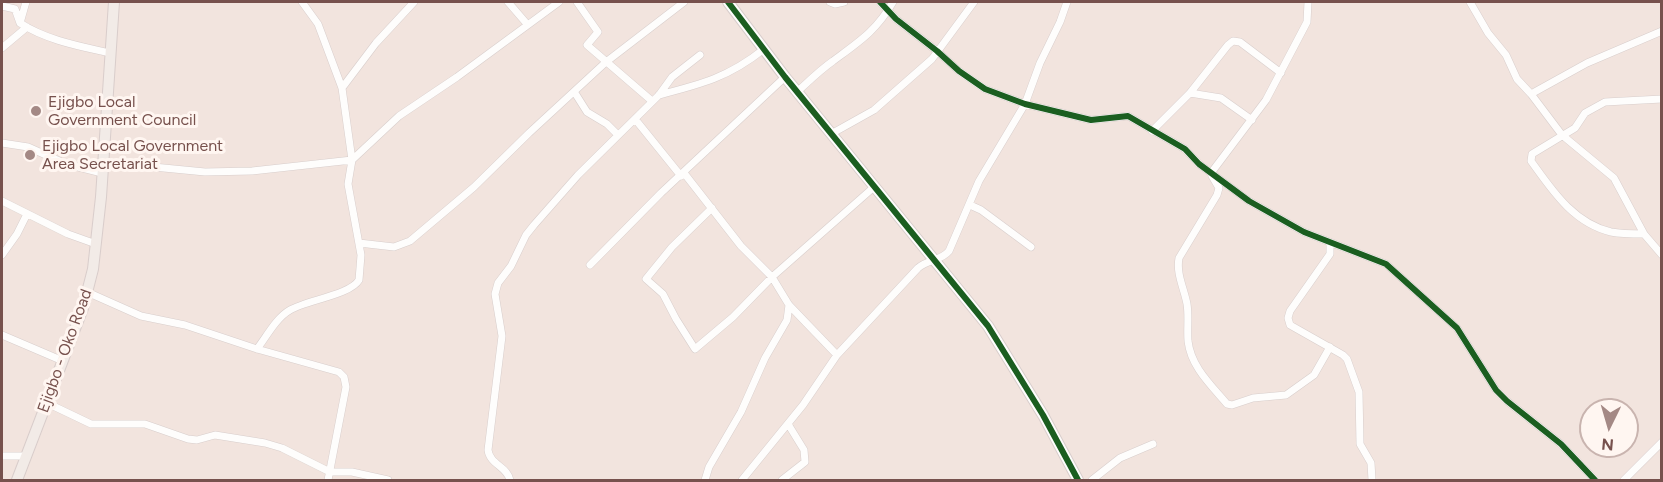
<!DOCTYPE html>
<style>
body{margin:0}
#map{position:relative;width:1663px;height:482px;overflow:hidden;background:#f8f2ee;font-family:Figtree,sans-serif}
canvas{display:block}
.frame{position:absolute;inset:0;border:3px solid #77514d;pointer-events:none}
.north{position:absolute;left:1579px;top:398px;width:60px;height:60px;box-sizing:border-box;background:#fff6f1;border:2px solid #c9b4af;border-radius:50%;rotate:185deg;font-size:16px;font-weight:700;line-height:24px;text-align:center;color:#77514d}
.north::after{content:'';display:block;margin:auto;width:21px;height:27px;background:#a48985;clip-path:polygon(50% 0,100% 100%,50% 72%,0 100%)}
</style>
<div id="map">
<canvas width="1663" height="482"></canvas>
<div class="frame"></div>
<div class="north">N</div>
</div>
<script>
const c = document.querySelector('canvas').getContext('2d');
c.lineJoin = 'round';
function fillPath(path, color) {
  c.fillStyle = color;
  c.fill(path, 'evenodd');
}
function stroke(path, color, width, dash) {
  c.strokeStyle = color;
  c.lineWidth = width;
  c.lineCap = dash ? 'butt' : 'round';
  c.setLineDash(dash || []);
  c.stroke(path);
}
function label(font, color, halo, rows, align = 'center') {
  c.font = font + ' Figtree,sans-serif';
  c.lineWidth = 6;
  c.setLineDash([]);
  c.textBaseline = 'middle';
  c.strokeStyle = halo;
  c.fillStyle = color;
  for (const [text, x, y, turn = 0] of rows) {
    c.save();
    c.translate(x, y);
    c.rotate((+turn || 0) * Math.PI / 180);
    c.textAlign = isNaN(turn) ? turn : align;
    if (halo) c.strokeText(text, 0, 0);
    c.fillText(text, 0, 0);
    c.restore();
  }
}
fillPath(new Path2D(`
 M2 2H1661V480H2ZM1591 410H1627V446H1591Z`), '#f2e4de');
const street = new Path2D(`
 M508 2 527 24
 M577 2 598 32 587 45 652 101
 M830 2 835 4 844 2
 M880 2 896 19 937 51 959 71 985 89 1025 104 1091 120 1128 116 1185 149 1199 164 1249 201 1304 232 1386 264 1457 328 1496 390 1507 401 1561 444 1595 480
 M1470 2 1488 33 1506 55 1517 79 1531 94 1562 135 1614 178 1644 234 1662 255
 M2 6 15 9 20 23C46 40 79 46 110 53
 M20 23 26 2
 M2 48 27 27
 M342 88 376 43 414 2
 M797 92C809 81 820 70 833 61 860 41 876 31 893 2
 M575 93 587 112 607 124 618 135
 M1190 93 1221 98 1252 120
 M1531 94 1587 63 1662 31
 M659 95C702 84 729 77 764 49
 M635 119 681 176
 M1152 131 1190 93 1228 45 1233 41 1240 42 1281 73
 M831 134 874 110 932 59 974 2
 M2 143 28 147 66 164 102 173
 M102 162 205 172 252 171 352 160 399 116 457 77 559 2
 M684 173 741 246 772 277 789 305 837 355
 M1211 173 1266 100 1307 22 1308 2
 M1212 176 1219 188 1217 195 1179 258C1176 274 1184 288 1187 304 1189 316 1187 329 1188 341 1191 367 1211 385 1227 404L1232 405 1253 398 1286 395 1314 375 1330 347
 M2 201 68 234 96 244
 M970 205 981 210 1031 247
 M712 208 672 247 646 279 663 294 676 319 695 349 733 317 772 277 874 187
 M1644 234C1633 234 1621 234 1611 232 1573 223 1552 190 1531 161L1532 154 1575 128 1585 113 1605 102 1662 99
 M359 243 394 247 410 241 474 187 529 133 606 62 684 2
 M1330 243V254L1290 311 1288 318 1290 325 1343 355 1347 359 1359 392 1360 444 1371 463 1372 480
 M2 255 17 234 27 214
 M590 265 661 193 785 77
 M87 292 141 316 185 325 257 349 339 372 344 377 346 387 328 480
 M2 335 63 361
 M257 349C267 336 276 318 290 310 307 300 350 295 359 280L361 255 348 184 352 160 342 88 318 24 302 2
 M47 403 91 424H145L188 439 197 440 215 435 265 443 282 448 330 472H352L388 480
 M2 456H26
 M510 480C507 466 490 465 488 450L502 336 495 294 498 283 511 266 526 235 534 225 578 175 659 95 672 77 700 55
 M705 480 709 467 741 412 765 358 787 320 789 305
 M742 480 803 405 837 355 918 268C928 259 941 261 949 251L979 181 1025 104 1040 63 1060 22 1067 2
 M782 480 805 462 804 450 788 424
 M1092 480 1120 458 1153 444
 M1624 480 1662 442`);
const secondary = new Path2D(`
 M728 2 785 77 988 326 1043 415 1078 480`);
const primary = new Path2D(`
 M17 480 83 308 93 269 101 197 114 2`);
stroke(street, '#d8cecc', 8);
stroke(secondary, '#d9cecc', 12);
stroke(primary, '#d9cdcb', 12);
stroke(street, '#fefdfc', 7);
stroke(secondary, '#fefdfc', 10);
stroke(primary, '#f2ebe7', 10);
stroke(new Path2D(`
 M728 2 785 77 988 326 1043 415 1078 480
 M880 2 896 19 937 51 959 71 985 89 1025 104 1091 120 1128 116 1185 149 1199 164 1249 201 1304 232 1386 264 1457 328 1496 390 1507 401 1561 444 1595 480`), '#1b5e20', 6);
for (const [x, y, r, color] of [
 [36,111,6,"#a48985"],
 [30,155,6,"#a48985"]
]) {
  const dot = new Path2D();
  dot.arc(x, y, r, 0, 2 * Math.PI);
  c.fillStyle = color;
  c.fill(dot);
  stroke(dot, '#fff6f1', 2);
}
label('16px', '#77514d', '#fff6f1', [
 ["Ejigbo Local",48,102],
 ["Government Council",48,120],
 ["Ejigbo Local Government",42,146],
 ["Area Secretariat",42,164]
], 'left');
label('16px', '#77514d', '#fff6f1', [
 ["Ejigbo - Oko Road",65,351,-70]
]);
</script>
